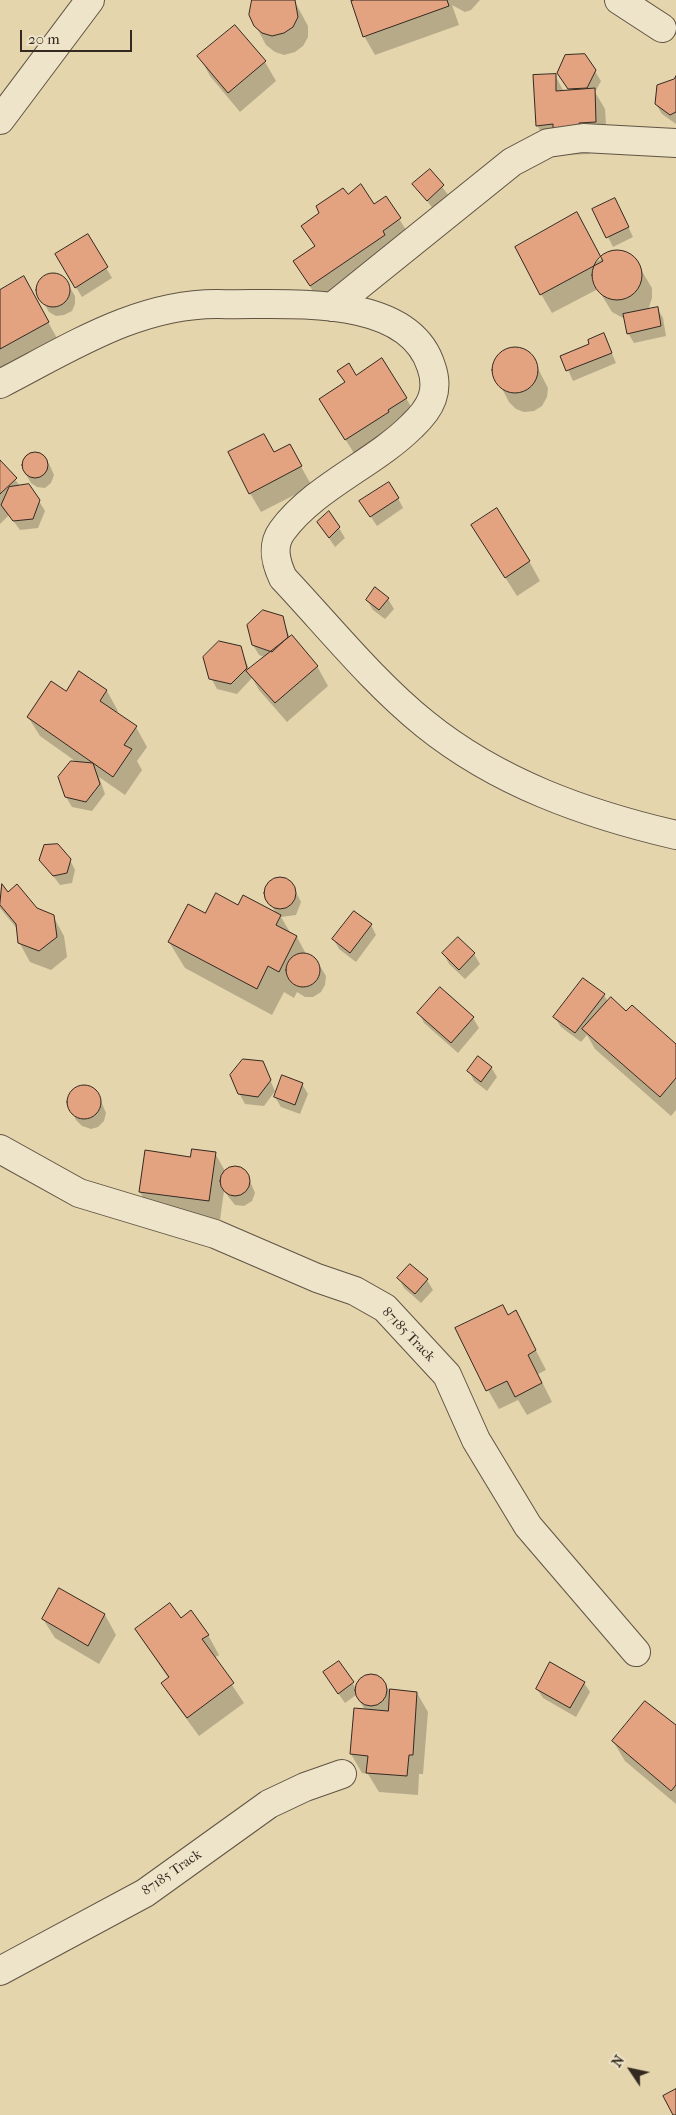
<!DOCTYPE html>
<style>
body{margin:0}
#map{position:relative;width:676px;height:2115px;overflow:hidden;background:#e4d5ac;font-family:"IM FELL French Canon",serif}
canvas{display:block}
.north{position:absolute;left:606px;top:2045px;width:50px;height:50px;-webkit-text-stroke:4px #ede4c9;paint-order:stroke;rotate:304deg;font-size:14px;font-weight:700;line-height:20px;text-align:center;color:#342921}
.north::after{content:'';display:block;margin:auto;width:18px;height:22px;background:#342921;clip-path:polygon(50% 0,100% 100%,50% 72%,0 100%)}
.scale{position:absolute;left:20px;top:30px;width:112px;height:22px;box-sizing:border-box;border:2px solid #342921;border-top:0;padding-left:6px;font-size:15px;line-height:18px;white-space:nowrap;color:#342921;-webkit-text-stroke:4px #ede4c9;paint-order:stroke}
</style>
<div id="map">
<canvas width="676" height="2115"></canvas>
<div class="north">N</div>
<div class="scale">20 m</div>
</div>
<script>
const c = document.querySelector('canvas').getContext('2d');
c.lineJoin = 'round';
function fillPath(path, color) {
  c.fillStyle = color;
  c.fill(path, 'evenodd');
}
function stroke(path, color, width, dash) {
  c.strokeStyle = color;
  c.lineWidth = width;
  c.lineCap = dash ? 'butt' : 'round';
  c.setLineDash(dash || []);
  c.stroke(path);
}
function label(font, color, halo, rows, align = 'center') {
  c.font = font + ' "IM FELL French Canon",serif';
  c.lineWidth = 4;
  c.setLineDash([]);
  c.textBaseline = 'middle';
  c.strokeStyle = halo;
  c.fillStyle = color;
  for (const [text, x, y, turn = 0] of rows) {
    c.save();
    c.translate(x, y);
    c.rotate((+turn || 0) * Math.PI / 180);
    c.textAlign = isNaN(turn) ? turn : align;
    if (halo) c.strokeText(text, 0, 0);
    c.fillText(text, 0, 0);
    c.restore();
  }
}
fillPath(new Path2D(`
 M253 0H294L308 26V37L303 46 295 52 284 55 275 52 266 45 250 15Z
 M357 0H480L471 10 465 12 452 5 459 25 375 55 364 36Z
 M199 56 265 62 276 81 240 112 210 76Z
 M595 71 601 81 595 92 605 109 607 141 589 142 590 154 565 155 559 144 548 145 537 125 555 75 564 92 570 91 564 83Z
 M676 78V124L662 114 656 104Z
 M430 171 449 196 434 210 414 184Z
 M347 195 374 206 386 198 411 238 322 305 294 262 315 247 303 226Z
 M594 209H620L633 237 613 247Z
 M87 235 112 278 82 297 56 255Z
 M615 251 625 253 634 259 640 268 652 288V298L648 310 657 308 663 318 666 336 634 343 628 333 625 319 612 312 598 289 552 313 541 294Z
 M57 274 64 278 75 296V304L72 311 64 315 56 316 49 312 39 294 38 287 42 279 49 275Z
 M24 278 59 342 0 374V291Z
 M604 335 616 363 573 381 562 356 591 345Z
 M517 348 527 352 533 359 548 388 547 397 542 406 534 411 524 412 516 409 509 402 494 373 495 363 500 355 508 350Z
 M356 377 406 398 417 417 357 458 332 418Z
 M31 453H39L45 457 51 468 54 475 51 483 45 488 37 487 31 483 25 473 23 465 25 458Z
 M274 453 300 465 312 486 261 512 250 493Z
 M0 462 21 487 39 501 45 511 38 528 20 530 9 515 0 524Z
 M398 498 403 508 377 526 367 511Z
 M318 522 339 528 345 538 335 547Z
 M484 544 529 561 540 581 517 596Z
 M388 599 394 609 385 619 373 610 367 600Z
 M282 617 290 638 317 666 328 686 287 722 259 690 252 678 237 694 217 689 211 678 240 647 249 669 264 657 259 655 253 645Z
 M79 673 107 691 118 711 116 714 136 727 147 747 137 761 142 770 125 795 99 777 105 794 92 811 72 807 66 797 78 763 40 736 28 717 66 693Z
 M41 860H70L75 870 72 883 60 885Z
 M278 878 286 879 292 884 301 902 296 915 281 917 291 934 297 937 306 954 315 958 326 976 325 985 321 992 313 997H305L297 992 294 998 284 992 272 1015 185 968 169 942 206 915 239 907 276 913 266 895V887L271 882Z
 M1 886 8 894 53 916 64 936 67 957 51 970 30 962 19 942 18 930 0 908Z
 M371 925 376 935 356 962 339 949 334 940Z
 M458 938 474 954 480 964 465 979 449 964 444 954Z
 M440 989 473 1018 479 1028 458 1053 424 1023 419 1013Z
 M604 995 608 1002 676 1046V1110L671 1116 595 1049 587 1035 581 1042 561 1027 555 1018Z
 M262 1062 275 1091 264 1106 245 1104 239 1093Z
 M491 1067 497 1077 487 1091 474 1081 469 1071Z
 M302 1084 308 1094 300 1114 281 1107 275 1097Z
 M84 1086 92 1088 98 1094 106 1113 104 1121 98 1127 91 1129 82 1126 76 1120 68 1102 70 1094 76 1088Z
 M215 1153 225 1171 232 1167 241 1168 247 1174 255 1193 252 1201 244 1206 235 1205 224 1191 220 1220 151 1211 140 1192 191 1158Z
 M410 1266 427 1280 433 1290 421 1303 404 1288 399 1278Z
 M508 1316 526 1331 546 1370 538 1374 552 1402 527 1415 518 1400 499 1409 488 1390Z
 M60 1590 105 1615 116 1635 99 1664 55 1638 43 1619Z
 M181 1620 208 1635 219 1655 214 1658 244 1703 199 1736 174 1702 163 1683 169 1679 136 1630Z
 M338 1663 355 1687 360 1679 367 1675H374L382 1678 391 1694 417 1693 428 1712 423 1774H419L418 1795 379 1792 368 1774 362 1773 351 1754 365 1710 356 1695 345 1703 331 1683Z
 M584 1683 590 1692 576 1717 543 1698 537 1689Z
 M676 1727V1804L625 1761 613 1741Z`), '#0003');
const building = new Path2D(`
 M252 0H295L298 17 293 27 284 33 272 36 262 33 254 26 249 15Z
 M355 0H447L449 6 363 37 351 1Z
 M235 25 266 61 228 93 197 56Z
 M585 54 596 70 587 88 568 89 557 73 565 55Z
 M556 74V91L595 88 596 122 579 123V135L553 136V124L536 126 533 75Z
 M676 76V112L670 115 655 104 657 85 674 79Z
 M430 169 444 185 427 201 412 184Z
 M361 184 374 204 386 196 401 218 383 231 385 235 310 286 293 261 315 246 301 226 319 213 316 206 343 188 348 194Z
 M615 198 629 227 606 238 592 209Z
 M577 212 603 261 540 295 515 247Z
 M88 234 108 267 75 288 55 254Z
 M592 275a25 25 0 1 1 50 0a25 25 0 1 1-50 0Z
 M36 290a17 17 0 1 1 34 0a17 17 0 1 1-34 0Z
 M24 276 49 322 0 349V290Z
 M658 307 661 326 627 334 623 314Z
 M604 333 612 353 566 371 560 356 589 344 588 340Z
 M492 370a23 23 0 1 1 46 0a23 23 0 1 1-46 0Z
 M382 358 407 398 388 410 389 412 345 440 319 399 345 382 337 371 349 363 356 375Z
 M264 434 274 452 290 444 302 466 249 494 228 452Z
 M22 465a13 13 0 1 1 26 0a13 13 0 1 1-26 0Z
 M0 460 17 478 0 494Z
 M389 482 399 498 370 517 359 501Z
 M29 484 40 500 33 519 13 521 1 505 9 487Z
 M497 508 530 561 505 578 471 525Z
 M329 511 340 527 329 538 317 522Z
 M375 587 389 598 379 610 366 600Z
 M263 610 283 616 288 637 272 652 252 645 247 625Z
 M292 635 318 666 275 703 246 671Z
 M219 641 241 646 247 668 231 684 209 679 203 657Z
 M79 671 107 690 100 701 137 726 124 745 132 749 113 777 27 717 51 681 66 691Z
 M71 761 93 763 100 784 86 802 65 797 58 777Z
 M58 844 71 859 67 873 53 876 39 860 44 845Z
 M264 893a16 16 0 1 1 32 0a16 16 0 1 1-32 0Z
 M2 884 8 892 17 884 37 908 54 915 57 937 39 951 18 943 16 924 0 905Z
 M216 893 238 905 243 895 281 915 276 925 297 936 279 972 268 966 257 989 168 942 188 904 205 913Z
 M354 911 372 924 350 953 332 939Z
 M458 937 475 953 459 970 442 953Z
 M286 970a17 17 0 1 1 34 0a17 17 0 1 1-34 0Z
 M583 978 605 994 575 1033 553 1017Z
 M440 987 474 1017 451 1043 417 1013Z
 M611 997 626 1011 632 1005 676 1044V1078L660 1097 582 1029Z
 M478 1056 492 1067 481 1082 467 1071Z
 M243 1059 263 1061 271 1080 258 1097 238 1094 230 1075Z
 M282 1075 303 1083 295 1105 274 1097Z
 M67 1102a17 17 0 1 1 34 0a17 17 0 1 1-34 0Z
 M192 1149 216 1152 209 1201 139 1192 145 1150 190 1157Z
 M220 1181a15 15 0 1 1 30 0a15 15 0 1 1-30 0Z
 M410 1264 428 1279 415 1294 397 1278Z
 M503 1305 508 1315 516 1310 536 1350 528 1355 542 1383 515 1397 507 1381 486 1391 455 1328Z
 M59 1588 105 1614 88 1646 42 1619Z
 M170 1603 181 1618 191 1610 209 1635 202 1639 234 1683 187 1718 161 1683 169 1677 135 1629Z
 M339 1661 354 1682 338 1694 323 1672Z
 M550 1662 585 1682 570 1708 536 1689Z
 M355 1690a16 16 0 1 1 32 0a16 16 0 1 1-32 0Z
 M390 1689 417 1692 413 1755H409L407 1776 366 1773 368 1756 350 1754 354 1708 388 1711Z
 M645 1701 676 1725V1785L671 1791 612 1741Z
 M676 2089V2115H673L663 2096Z`);
fillPath(building, '#e3a380');
stroke(building, '#342921', 1);
const minor = new Path2D(`
 M619 0 662 28
 M0 120 90 0
 M332 307 512 162 548 143 583 138 676 143
 M0 384C70 348 138 303 219 304 281 306 407 291 431 366 440 391 431 408 412 426 374 464 314 487 282 531 271 546 276 563 283 578 329 627 373 682 425 724 498 783 586 814 676 835
 M0 1149 79 1193 215 1234 317 1278 355 1291 385 1308 447 1375 476 1440 528 1526 636 1652
 M0 1971 145 1893 269 1804 305 1787 342 1774`);
stroke(minor, '#605444', 30);
stroke(minor, '#ede4c9', 28);
label('14px', '#342921', '#ede4c9', [
 ["87185 Track",408,1335,46],
 ["87185 Track",172,1873,-35]
]);
</script>
